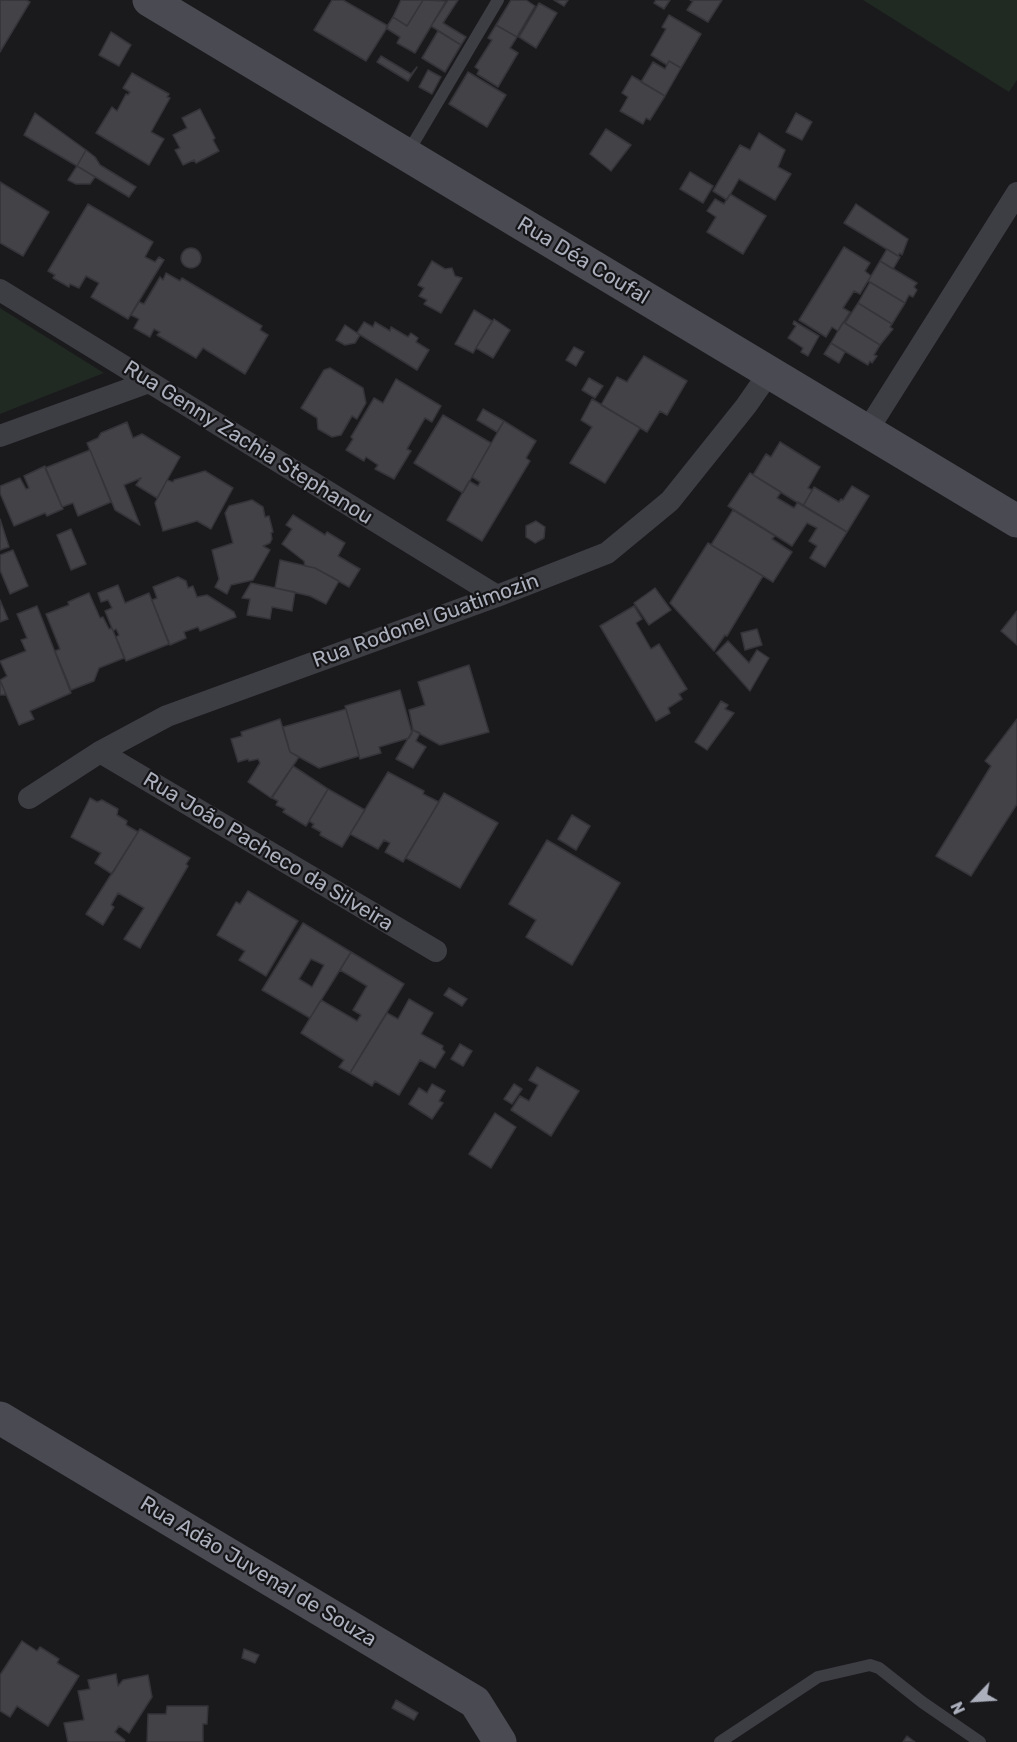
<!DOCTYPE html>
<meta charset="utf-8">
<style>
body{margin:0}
#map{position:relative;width:1017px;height:1742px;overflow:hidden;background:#1a1a1d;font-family:Rubik,sans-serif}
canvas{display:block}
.north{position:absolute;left:945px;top:1670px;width:60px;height:60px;-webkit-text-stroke:4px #151518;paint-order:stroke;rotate:245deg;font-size:16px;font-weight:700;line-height:24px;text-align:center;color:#acb0bd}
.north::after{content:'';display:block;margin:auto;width:21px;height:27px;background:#acb0bd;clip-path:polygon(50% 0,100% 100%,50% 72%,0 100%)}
</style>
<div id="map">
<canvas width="1017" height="1742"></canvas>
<div class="north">N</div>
</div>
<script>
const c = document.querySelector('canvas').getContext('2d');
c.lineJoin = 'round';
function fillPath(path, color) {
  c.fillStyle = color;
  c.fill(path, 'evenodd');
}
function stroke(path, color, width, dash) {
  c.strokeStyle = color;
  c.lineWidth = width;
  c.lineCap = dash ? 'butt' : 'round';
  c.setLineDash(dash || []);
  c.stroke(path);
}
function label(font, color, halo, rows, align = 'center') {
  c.font = font + ' Rubik,sans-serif';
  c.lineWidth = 4.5;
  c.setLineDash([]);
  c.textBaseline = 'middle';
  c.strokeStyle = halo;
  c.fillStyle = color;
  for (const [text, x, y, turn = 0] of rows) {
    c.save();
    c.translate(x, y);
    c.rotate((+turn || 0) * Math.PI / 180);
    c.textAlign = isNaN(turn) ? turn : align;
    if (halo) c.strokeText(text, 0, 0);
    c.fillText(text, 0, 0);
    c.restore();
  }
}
fillPath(new Path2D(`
 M863 0H1017V80L1009 92Z
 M0 308 104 373 0 414Z`), '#202922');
const building = new Path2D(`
 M0 0H26L30 2 0 52Z
 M332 0H343L388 26 366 61 314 30Z
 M401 0H423L407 26 393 17Z
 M423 0 446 1 415 53 397 43 400 37 386 28 393 17 407 26Z
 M448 0H458L443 23 466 37 461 45 431 26Z
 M511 0H526L535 6 517 37 496 25Z
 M554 0H568L564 6Z
 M656 0H670L664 9 654 3Z
 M690 0H722L708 22 687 10 693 1Z
 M539 3 557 13 536 48 519 37Z
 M669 15 701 34 681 68 669 61 667 65 651 55 666 29 662 27Z
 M496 25 517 37 510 48 518 53 498 87 477 74 479 70 475 67 492 40 488 38Z
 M438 31 461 45 445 72 422 58Z
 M111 32 131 45 119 66 99 55Z
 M381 56 411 74 417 67 408 81 377 62Z
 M669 61 681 68 665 96 641 82 653 62 665 69Z
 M428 70 441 77 432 94 419 87Z
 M468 72 506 95 487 127 449 104Z
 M132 73 169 94 167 97 170 98 151 132 164 139 149 165 96 133 112 107 117 111 126 94 128 95 130 92 123 88Z
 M632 76 665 96 650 120 646 118 643 124 620 111 628 97 622 93Z
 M200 109 215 138 213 140 219 151 196 163 194 160 183 165 175 150 180 148 173 135 187 128 182 118Z
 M35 113 86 150 77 166 24 135Z
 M796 113 812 122 802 140 786 132Z
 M606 129 631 145 611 171 590 154Z
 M759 133 785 150 778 167 791 174 775 200 739 179 727 200 713 191 740 145 750 150Z
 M86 150 95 157 100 165 136 187 129 197 77 166Z
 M77 166 95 177 90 184H76L68 180Z
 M690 172 713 186 703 203 680 189Z
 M0 182 49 212 23 256 0 243Z
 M730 194 766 216 743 254 707 232 716 217 707 211 715 199 724 204Z
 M88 204 153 242 145 257 155 262 159 257 164 260 128 319 91 297 99 283 86 276 79 288 70 284 69 287 53 278 55 275 48 271Z
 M856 204 908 239 902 255 900 253 898 256 844 223Z
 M844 247 870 263 865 271 871 276 860 294 854 291 843 308 850 312 838 331 832 327 826 337 799 320Z
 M181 258a10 10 0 1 1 20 0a10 10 0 1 1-20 0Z
 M887 249 900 257 893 269 880 261Z
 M432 261 445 269 452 268 455 276 462 278 441 313 424 304 427 300 419 296 424 288 418 285Z
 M880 261 917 283 914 287 917 290 913 297 909 295 905 303 868 281Z
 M166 273 180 281 182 278 262 326 260 330 268 335 245 374 203 348 196 358 157 335 160 332 154 329 150 337 134 328 139 319 131 315 139 302 144 304 160 277 163 280Z
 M870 282 905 303 892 324 858 303Z
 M858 303 892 324 890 327 893 329 880 345 845 323Z
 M474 310 492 321 473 353 455 344Z
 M494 319 510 330 493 358 476 348Z
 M794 321 819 336 808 356 801 352 803 348 788 338 796 326 793 324Z
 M364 322 373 327 375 322 390 331 391 327 408 337 411 333 418 338 416 342 429 350 417 370 357 333Z
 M843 322 880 345 874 355 877 356 872 363 870 361 868 365 831 343Z
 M345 325 360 335 355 343 345 345 336 340Z
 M831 343 845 352 839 363 824 354Z
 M574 347 584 352 576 366 566 360Z
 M644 356 687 381 667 415 660 411 647 432 601 405 617 377 627 382Z
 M330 368 363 388 366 403 357 419 352 416 341 435 332 437 318 429 317 418 301 408 324 370Z
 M589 378 603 386 595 398 582 390Z
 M396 379 441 406 432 422 425 418 407 449 411 451 394 479 375 469 378 465 366 457 364 461 346 450 353 439 351 437 374 398 383 403Z
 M592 399 640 428 605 483 570 463 592 427 581 420Z
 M483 409 504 421 497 432 477 420Z
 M443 415 491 443 463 493 414 463Z
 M504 421 536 441 526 458 530 461 482 541 447 520 469 481 478 486 480 482 472 477Z
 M127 422 133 438 142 434 180 457 157 498 136 485 141 478 124 485 140 525 115 510 87 443 98 438 101 433Z
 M780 442 820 467 808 488 812 490 803 506 753 475 766 454 771 457Z
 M90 450 111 502 78 516 73 503 62 507 45 468Z
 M45 466 63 509 47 516 45 513 14 526 0 493V486L20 478 26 489 29 488 24 476Z
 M205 471 233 488 211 529 197 521 163 531 155 503 167 480 173 482 174 480Z
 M750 473 781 492 777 498 794 508 798 502 847 532 825 567 810 558 817 546 809 541 817 528 807 523 792 546 728 506Z
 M852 486 869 496 847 532 803 506 814 487 839 502 841 499 843 500Z
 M252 500 263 507 265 517 269 516 273 532 271 533 272 539 270 543 263 546 270 550 253 580 231 585 227 594 215 587 219 579 212 550 233 543 225 513 229 506Z
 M733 510 775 536 772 539 792 552 773 582 711 545Z
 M293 515 325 535 327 532 345 543 338 556 360 569 349 587 315 568 305 566 304 561 282 544 292 529 286 525Z
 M0 519 9 547 0 550Z
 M536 521 545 527 544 538 535 543 526 537V526Z
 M71 529 86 564 71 570 57 535Z
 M708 543 763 576 727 636 725 635 714 651 670 603Z
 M13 550 28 586 10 594 0 570V555Z
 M280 560 315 568 339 581 326 604 310 596 275 588Z
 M178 577 186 581 188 588 193 586 197 597 207 595 234 612 236 617 200 631 198 627 184 632 186 638 170 645 152 600 157 598 153 587Z
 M251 583 295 592 292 611 272 607 270 619 247 615 250 599 242 598Z
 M118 585 125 603 149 593 169 644 126 661 116 637 119 635 116 629 113 631 105 611 112 608 108 600 101 602 98 593Z
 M655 588 671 610 649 625 634 603Z
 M89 593 100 618 103 617 109 629 112 628 124 658 99 668 94 681 71 690 55 651 60 649 46 614 69 605 68 602Z
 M0 600 8 619 0 622Z
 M37 606 71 693 30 711 34 719 19 725 0 680 7 676 0 661 26 651 21 640 27 638 17 614Z
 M634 606 642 619 636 623 651 649 659 644 687 689 679 694 682 699 668 708 670 713 656 721 600 626Z
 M1017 611V645L1001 631Z
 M757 629 762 645 745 650 741 633Z
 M728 641 749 663 757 650 769 658 750 691 716 653Z
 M469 665 489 732 440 745 413 730 409 710 425 705 418 682Z
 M0 680 5 692V695H0Z
 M400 690 412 733 409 738 379 747 381 753 360 759 345 706Z
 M721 701 728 705 725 709 734 713 707 750 695 742Z
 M346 709 359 756 319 768 290 752 283 727Z
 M280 719 290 752 299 757 271 798 248 782 260 763 258 759 249 761 248 759 238 762 231 739 242 736 241 732Z
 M1017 719V804L971 876 936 856 991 766 985 761Z
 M413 730 420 733 416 741 426 747 413 768 396 759Z
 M293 766 328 789 306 826 283 812 285 809 276 805 278 801 272 798Z
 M388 772 424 791 423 794 439 802 403 862 385 852 390 843 384 840 378 849 350 834Z
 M328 789 365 810 342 847 320 835 321 832 312 827 314 824 309 821Z
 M444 793 498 823 460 888 406 858Z
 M90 798 97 802 102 800 118 809 117 815 127 821 126 825 138 832 112 874 95 863 101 853 71 837Z
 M572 815 590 826 576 850 558 839Z
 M140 829 190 858 186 864 188 866 140 948 124 939 144 908 118 893 111 905 114 907 103 925 86 914Z
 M547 840 620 883 572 965 526 937 536 920 509 904Z
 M248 891 298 921 266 976 239 960 245 951 217 935 236 902 240 904Z
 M303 923 351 952 310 1018 262 990ZM311 959 324 965 312 987 299 979Z
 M351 952 404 984 350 1073 339 1067 344 1060 301 1033 321 1000 357 1021 361 1015 353 1010 367 986 340 970Z
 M449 988 467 999 462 1006 444 995Z
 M409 999 433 1013 421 1034 443 1046 442 1049 445 1052 435 1068 420 1060 399 1095 375 1081 372 1086 350 1073 387 1013 398 1019Z
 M460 1044 472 1051 463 1066 451 1059Z
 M537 1067 579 1091 551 1136 511 1110 520 1096 529 1101 538 1085 529 1080Z
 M432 1084 445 1091 439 1101 443 1103 432 1119 409 1104 419 1088 427 1093Z
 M514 1084 522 1089 512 1104 504 1099Z
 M495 1113 516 1127 491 1168 469 1154Z
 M22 1641 37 1651 40 1647 59 1659 57 1663 79 1676 48 1726 17 1706 10 1717 0 1711V1675Z
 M244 1649 259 1655 255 1663 242 1658Z
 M116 1674 118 1686 123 1680 148 1675 152 1697 129 1733 119 1726 115 1732 125 1740 124 1742H68L64 1723 84 1720 78 1691 90 1689 88 1680Z
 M396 1700 418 1713 414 1720 392 1708Z
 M167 1706H208L207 1724H203V1742H147L148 1714H166Z
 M907 1736 915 1742H903Z`);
fillPath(building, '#424247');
stroke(building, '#353439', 1.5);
stroke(new Path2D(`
 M407 154 498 0
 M720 1742 818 1677 870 1665 879 1668 922 1702 980 1742`), '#3d3d44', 12);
stroke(new Path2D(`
 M0 290 497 596
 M867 431 1017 193
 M0 436 149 382
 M100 752 436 951
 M29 798 100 752 167 716 497 596 607 553 670 501 746 406 769 373`), '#3d3d44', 22);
stroke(new Path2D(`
 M149 0 1017 521
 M0 1418 475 1702 500 1742`), '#494a52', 33);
label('21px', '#acb0bd', '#151518', [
 ["Rua Déa Coufal",583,261,31],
 ["Rua Genny Zachia Stephanou",248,443,32],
 ["Rua Rodonel Guatimozin",426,621,-20],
 ["Rua João Pacheco da Silveira",268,852,31],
 ["Rua Adão Juvenal de Souza",258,1572,31]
]);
</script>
